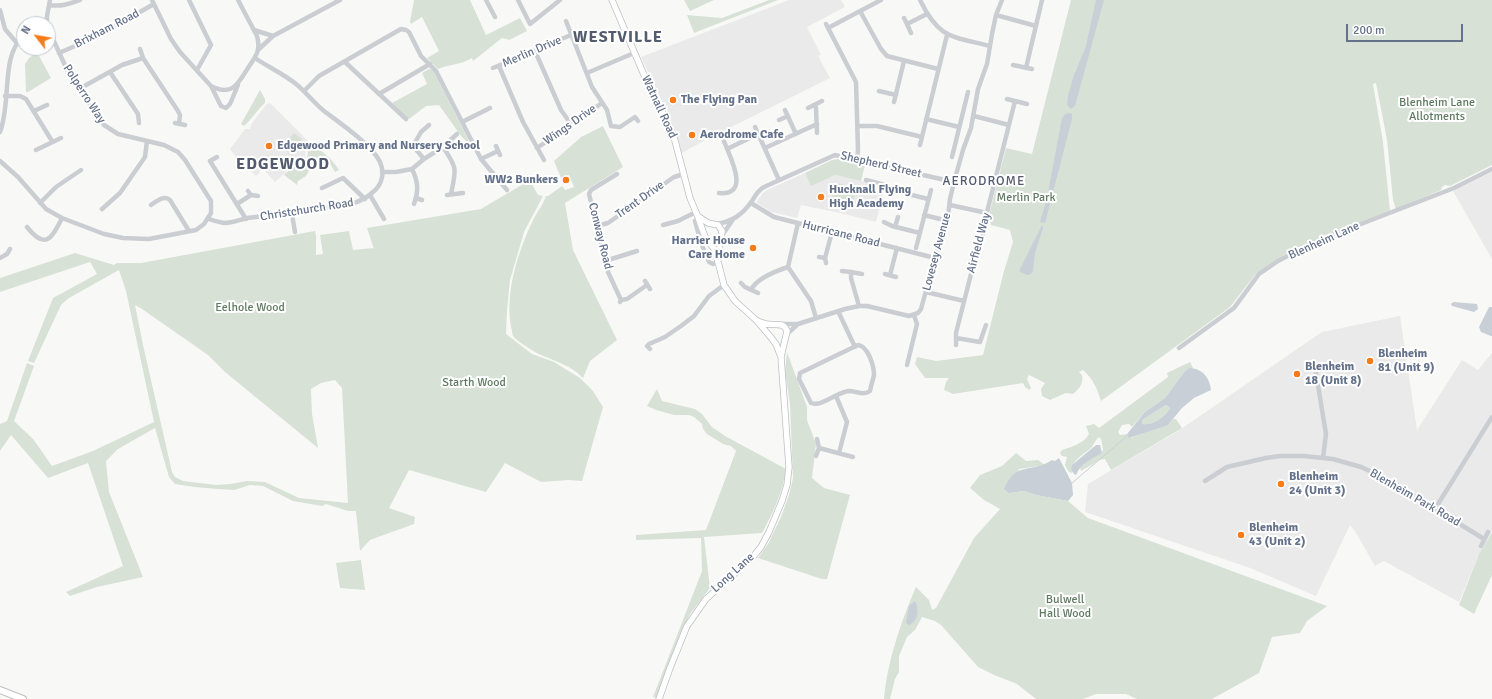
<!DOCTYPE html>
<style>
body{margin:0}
#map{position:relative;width:1492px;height:699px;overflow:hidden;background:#f8f9f6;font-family:Signika,sans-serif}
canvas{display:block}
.north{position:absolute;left:16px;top:16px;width:40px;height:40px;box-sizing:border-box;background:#fff;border:1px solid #c1c6d0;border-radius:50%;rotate:301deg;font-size:11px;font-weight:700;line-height:16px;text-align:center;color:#64718a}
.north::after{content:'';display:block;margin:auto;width:14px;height:18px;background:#f67c19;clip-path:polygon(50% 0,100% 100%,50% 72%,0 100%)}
.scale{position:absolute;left:1346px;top:24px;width:117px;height:18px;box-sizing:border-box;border:2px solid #64718a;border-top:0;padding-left:5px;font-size:12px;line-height:14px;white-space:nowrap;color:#64718a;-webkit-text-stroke:3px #fff;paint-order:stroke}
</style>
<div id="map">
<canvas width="1492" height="699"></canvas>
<div class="north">N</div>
<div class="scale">200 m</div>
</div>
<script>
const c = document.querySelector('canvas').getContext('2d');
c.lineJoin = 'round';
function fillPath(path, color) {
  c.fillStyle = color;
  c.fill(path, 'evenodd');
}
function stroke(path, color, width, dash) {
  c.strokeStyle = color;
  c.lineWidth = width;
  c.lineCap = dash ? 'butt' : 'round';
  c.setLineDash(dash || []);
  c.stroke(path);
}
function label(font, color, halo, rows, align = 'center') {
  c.font = font + ' Signika,sans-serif';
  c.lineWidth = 4;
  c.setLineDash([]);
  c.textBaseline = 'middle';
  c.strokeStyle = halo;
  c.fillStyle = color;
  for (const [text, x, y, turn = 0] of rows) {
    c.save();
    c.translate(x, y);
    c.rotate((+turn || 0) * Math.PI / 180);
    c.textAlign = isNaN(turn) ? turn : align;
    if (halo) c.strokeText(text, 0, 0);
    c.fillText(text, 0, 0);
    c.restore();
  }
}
fillPath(new Path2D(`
 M789 0H841L845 7 807 27 821 55 818 56 830 78 707 139 682 153 673 124 641 57Z
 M270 103 307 140 305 158 292 167 275 182 263 169 264 168 263 167 259 171 260 172 256 176 236 157 230 149 245 129H250L251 125 258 115 267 104Z
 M1492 172V259L1453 191Z
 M805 173 811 185 835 175 885 186 876 222 840 213 801 205 797 218 772 212 757 203V201L763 193 767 190Z
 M1400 316 1417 430 1462 360 1478 370 1492 353V533L1479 554 1459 602 1384 561 1375 566 1355 531 1350 525 1316 596 1250 568 1085 512 1088 484 1178 431 1322 332Z`), '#e9eae9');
fillPath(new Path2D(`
 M414 0H470L486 35 520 18 527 31 509 40 502 38 473 61 472 58C461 65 449 64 438 69L427 58 439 51 422 17 411 24 410 22Z
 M684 0H714L690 11Z
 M769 0H778L694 33 687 15 722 18Z
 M1071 0H1492V165L1450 186 1445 185 1442 187 1441 190 1396 209 1393 200 1387 140 1376 83 1373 84 1383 142 1390 211 1347 227 1324 135 1347 227 1290 251 1266 267 1255 275 1230 307 1101 401C1097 388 1093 379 1083 370L1079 372 1082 375C1084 383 1079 389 1073 394L1066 393 1050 400 1042 396 1041 389 1045 383 1029 375 1027 379 1031 388 1029 390 1025 387 1023 383 953 394 944 390 946 382 949 378H925L915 364 917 357 936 361 983 355 1004 271 1013 242 1010 230 991 225 989 215 1006 148 1032 154Z
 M37 52 51 78 28 92H26L25 64 29 58Z
 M429 69 433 70 470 143 469 144 461 136 439 105 426 106 409 119 392 103 427 84 422 73Z
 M260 90 265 99V103C257 110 252 119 244 126L241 124Z
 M603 126 623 167 565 203 573 250 617 340 590 361 583 378C567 361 545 360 527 347 524 345 516 340 513 336 512 334 512 329 511 327 505 291 518 252 533 220 537 212 543 205 546 196H548L562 186 565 190 574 187 569 175 561 178 554 161 581 137Z
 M294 133 302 139 290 154 282 147Z
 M309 143C321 149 332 159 339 170L335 172 329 162 309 171 306 176 298 181 297 185 284 175 292 168 307 159Z
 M838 159 865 165 861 181 835 175 811 186 805 173 832 160Z
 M530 180 538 195 543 196 524 232 510 280 507 310 506 334 532 354 554 362 580 378 593 391 603 407 582 481 569 480 541 482 505 463 486 492 409 470 389 508 415 517 414 524 370 540 360 551 356 511H348L326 504 322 506 293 501 263 486 250 485 234 490 217 489 195 487 175 484 169 477 155 428 118 449 106 461 109 492 143 577 97 587 70 596 66 592 123 566 88 463 48 478 11 435 0 451V424L7 421 27 363 34 366 14 421 33 439 52 466 93 451 154 422 126 291 119 270 69 298 61 305 34 363 28 361 53 298 97 274 90 262 0 292V278L75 253 114 265 117 263H141L315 231 316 236V255L323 254 320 235 349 231 353 250 373 248 374 249 367 228 481 209ZM135 305 142 309 208 355 225 372 318 448 312 414 311 389 321 383 335 380 342 388 348 503 299 498 265 482 247 481 230 484 216 485 183 481 175 477 172 472 143 345Z
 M835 183 856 187 853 203 831 198Z
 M787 352 807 407V420L816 444 812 478 824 488 850 495 827 579H822L758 558 768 544 781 517 789 495 793 478 790 404 785 371Z
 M1190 362 1193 368H1189L1184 372 1165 398 1145 412 1132 427 1129 424 1122 425 1118 432 1120 435 1127 434 1131 438 1155 428 1168 425 1173 419H1176L1182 428 1111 470 1105 459 1100 460 1081 471 1080 467 1089 460 1102 453 1103 449 1101 439 1099 437C1095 440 1094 445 1091 448 1084 454 1074 459 1071 469L1073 472 1071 473 1068 471 1065 465 1067 457 1062 456 1060 453 1062 450C1072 447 1084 443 1089 434L1086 426 1094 424 1099 428 1168 377 1167 373Z
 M657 389 662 401 695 409 702 414 712 427 725 436 786 469C783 492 773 513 762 533L704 537 710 588 690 614 680 634 657 698 653 697 702 571 701 538 636 540V535L706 530 736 451 731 446 723 444 707 434 703 429 702 424 694 417 689 415H674L656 410 647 406Z
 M1166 405 1170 408C1165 417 1153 426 1142 424V420Z
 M1016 453 1026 461 1038 460 1045 465 1019 469 1009 493 1024 491 1036 495 1068 501 1088 518 1327 606 1307 621 1300 633 1272 637 1259 673 1212 699H1137L1126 694H1096L1083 699H1036L1017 684 994 675 978 667 941 625 935 621 922 617 915 630 907 637 899 656V672L895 679 890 699H884C887 663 901 621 916 587L929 600 932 610 936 608 974 538 1000 509 984 500 970 488 980 475 1002 466Z
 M1492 533V575L1474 614 1459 605 1479 554Z
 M361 560 365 590 340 588 336 563Z`), '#d8e1d6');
fillPath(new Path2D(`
 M1096 0H1104L1075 106 1071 109 1067 105 1068 96 1073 78 1086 46Z
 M1069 113 1072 114V119L1045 223 1040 222 1047 198 1062 118 1065 114Z
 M1042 225 1043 228 1035 253 1033 271 1031 274 1027 275 1019 271Z
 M1454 302 1477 304 1478 309 1474 312 1452 306 1451 304 1452 303Z
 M1489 307H1492V336H1491L1481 332 1479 327Z
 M1189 368C1202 368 1210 378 1211 390L1194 398 1182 408 1168 425 1129 438 1127 434 1145 412 1165 398 1184 372ZM1166 405 1170 408C1165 417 1153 426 1142 424V420Z
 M1096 445H1100L1102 453C1092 459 1081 463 1076 475L1074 474 1071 469 1072 465Z
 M1059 458 1072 483 1073 495 1068 501 1036 495 1024 491 1009 493 1004 489C1016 460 1032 474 1052 460L1055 461Z
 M915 601C919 609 919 619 910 625L907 624 906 622 909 606Z`), '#c8cfd6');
stroke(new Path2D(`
 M1072 483 1127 436`), '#c8cfd6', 1);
const major = new Path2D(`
 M612 0 647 82 669 125 674 137 690 198 698 217 705 237 715 250 724 285 735 301 756 320 769 335 776 344 781 357
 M699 217 708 223 718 225 722 231 718 257
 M659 699 670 668 687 626 706 599 752 558 761 547 769 532 782 501 787 485 789 467 781 357 787 331C783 321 775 326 766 324 763 323 759 322 756 320`);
const highway = new Path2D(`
 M0 690 23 699`);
stroke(major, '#bdbfc4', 7);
stroke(highway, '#bcbec2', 8);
stroke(new Path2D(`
 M152 0 171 39 180 52 211 86 221 106 226 108 230 104 238 85
 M189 0 211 45 197 70
 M486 0 495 17
 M518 0 530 24 560 0
 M920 0C939 39 951 36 990 46
 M49 5C61 7 69 4 80 0
 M0 10 5 29 16 42
 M860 11 881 49 887 56 938 69
 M996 15 1036 26
 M904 18 907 24 927 14
 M566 21 592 87 607 110 611 126 620 127 635 117 638 121
 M47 24V16L50 0
 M826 24 856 82 858 150 857 159
 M907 24 911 33
 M828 28 881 0
 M254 30 273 36 340 0
 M140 49 143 58 178 111 180 115 179 124
 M259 49 273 36
 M535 51 561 110 571 124
 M59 53 98 36 154 4
 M345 62 406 119
 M1013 65 1032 69
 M499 66 523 122 544 160
 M493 68 571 35
 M1026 68 1042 0
 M110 72 138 114 139 123
 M587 73 634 53
 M211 86C232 97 238 84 248 68 256 56 261 51 257 36L238 0
 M79 89 122 65 143 58
 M304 91 319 76 401 29 406 30 409 32 421 56 436 71 481 159 507 190
 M879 91 896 95
 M379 94 430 64
 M5 96H20L26 99 52 141
 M1007 99 1027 104
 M894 102 904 61
 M815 105 816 108 817 133
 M808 108 822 101
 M785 110 796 134
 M34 111 47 105
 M974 116 1009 125
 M926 119 959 127
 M779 120 788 116
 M462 122 490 108
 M175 123 185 125
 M858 126H877L922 137
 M755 127 779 180
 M0 132C12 101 0 55 24 36
 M920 145 947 35
 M496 146 500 155
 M443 147C458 169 456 169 451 194
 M537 148 602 103
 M765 148 817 124
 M727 149 758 134
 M36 150 61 138
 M217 157 210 161 246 219
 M952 157 968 92
 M424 159 413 146 421 132 429 125
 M481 159 498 151
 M0 161 18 177 46 209 62 218 104 234 123 238 149 239 196 230 204 224 211 213V201L185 160 178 152 164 145 118 134 104 125 68 72 48 28
 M412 169C418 181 419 191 414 204
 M382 172H396L412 169 424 159 443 147 457 134
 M617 174 591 190 589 194 608 272 621 300
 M866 180 885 185 892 190 928 199
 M322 188 343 178 365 199
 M248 191 251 195 258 196
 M719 193C752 196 729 155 724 141
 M370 195 384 219
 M447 195 463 193
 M416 198 422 200
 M40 203 56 187 81 170
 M751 203 774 217 935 258
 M237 204 251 195
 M151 205C157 201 163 195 170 200L189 231
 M950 205 987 213
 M102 209 120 193 145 157 147 141
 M292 214 295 232
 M924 215 948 221
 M209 219C214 221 218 222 224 223 232 223 239 220 247 218 267 216 285 214 304 210 328 205 354 210 373 192 382 185 385 173 380 162 372 145 340 123 324 111 314 103 306 92 296 84 284 74 268 67 255 58
 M695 221 701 243 709 262 713 264 718 262
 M884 222 892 226 920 233
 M798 223 788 267 811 301 816 318
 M716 224C732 222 742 215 752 201 755 196 758 190 764 187L835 155 954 182
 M663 225 678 221 696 212
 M597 226 608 223 674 177 684 174
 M27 227C45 250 52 239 62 218
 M895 227 898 217
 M723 234 732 221
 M916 248 931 190
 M819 257 825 258 826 263
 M0 258 7 254 10 249
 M825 258 832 232
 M605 261 637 251
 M842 271 851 272V278L859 306
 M851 272 862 274
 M885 274 896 277
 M890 275 897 248
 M645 281 650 289
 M741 283 745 287 758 293
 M751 290C756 279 776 271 788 267
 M926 292 964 301
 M620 302 621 300 627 299 647 285
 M838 311 855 347
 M781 324H798L845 309 859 306H867L909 316 918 313 921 309 935 258 947 225 950 199 954 182 963 150 971 128 978 89 987 64 992 34 996 15 1002 0
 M787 334 798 324
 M956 338 980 342 986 325
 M858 345C868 346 874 366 874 375 873 380 871 385 870 391 863 396 857 391 849 391 837 392 822 407 811 403L799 379 800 373Z
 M956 345V333L971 274 977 257 983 234 984 224 1015 101
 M1179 348 1234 308 1259 274 1278 261 1312 243 1454 188 1492 169
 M650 349 647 346 649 344 665 337 681 326 694 316 709 296 724 285
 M907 365 917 324 914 315
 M1315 367 1326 434 1323 458
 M836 396 847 422 839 453
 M819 448 853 457
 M816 456 819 448 817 439
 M1205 481 1227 467 1266 458 1280 456H1304L1333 459 1361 467 1387 479 1484 539
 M1435 509 1492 417
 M1481 546 1488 532`), '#cacdd1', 4.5);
stroke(major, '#fff', 5.5);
stroke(highway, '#fff', 6);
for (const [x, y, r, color] of [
 [673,100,4,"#f67c19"],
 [692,135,4,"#f67c19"],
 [269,146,4,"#f67c19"],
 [566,180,4,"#f67c19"],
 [821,197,4,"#f67c19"],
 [753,248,4,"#f67c19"],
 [1370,361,4,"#f67c19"],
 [1297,374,4,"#f67c19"],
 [1281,484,4,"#f67c19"],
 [1241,535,4,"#f67c19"]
]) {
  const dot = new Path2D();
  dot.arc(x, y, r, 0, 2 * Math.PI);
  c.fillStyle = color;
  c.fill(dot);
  stroke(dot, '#fff', 1.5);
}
label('12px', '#64718a', '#fff', [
 ["Brixham Road",107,29,-27],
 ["Merlin Drive",532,52,-23],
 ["Polperro Way",84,94,57],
 ["Watnall Road",659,107,65],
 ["Wings Drive",570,125,-35],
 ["Shepherd Street",881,165,13],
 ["Trent Drive",640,200,-35],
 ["Christchurch Road",307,210,-9],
 ["Hurricane Road",841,234,14],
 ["Conway Road",600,236,76],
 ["Blenheim Lane",1324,241,-24],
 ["Airfield Way",979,243,-75],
 ["Lovesey Avenue",937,252,-75],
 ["Blenheim Park Road",1415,498,30],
 ["Long Lane",733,573,-42]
]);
label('bold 12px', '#64718a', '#fff', [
 ["The Flying Pan",681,100],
 ["Aerodrome Cafe",700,135],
 ["Edgewood Primary and Nursery School",277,146],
 ["WW2 Bunkers",558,180,"right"],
 ["Hucknall Flying",829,190],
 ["High Academy",829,204],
 ["Harrier House",745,241,"right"],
 ["Care Home",745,255,"right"],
 ["Blenheim",1378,354],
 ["81 (Unit 9)",1378,368],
 ["Blenheim",1305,367],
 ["18 (Unit 8)",1305,381],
 ["Blenheim",1289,477],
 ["24 (Unit 3)",1289,491],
 ["Blenheim",1249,528],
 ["43 (Unit 2)",1249,542]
], 'left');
label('12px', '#607a61', '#fff', [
 ["Blenheim Lane",1437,103],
 ["Allotments",1437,117],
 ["Merlin Park",1026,198],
 ["Eelhole Wood",250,308],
 ["Starth Wood",474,383],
 ["Bulwell",1065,600],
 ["Hall Wood",1065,614]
]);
c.letterSpacing = '1px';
label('13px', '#535c6e', '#fff', [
 ["AERODROME",984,182]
]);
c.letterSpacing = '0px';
c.letterSpacing = '1px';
label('bold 16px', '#535c6e', '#fff', [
 ["WESTVILLE",618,38],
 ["EDGEWOOD",283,165]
]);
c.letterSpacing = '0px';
</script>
